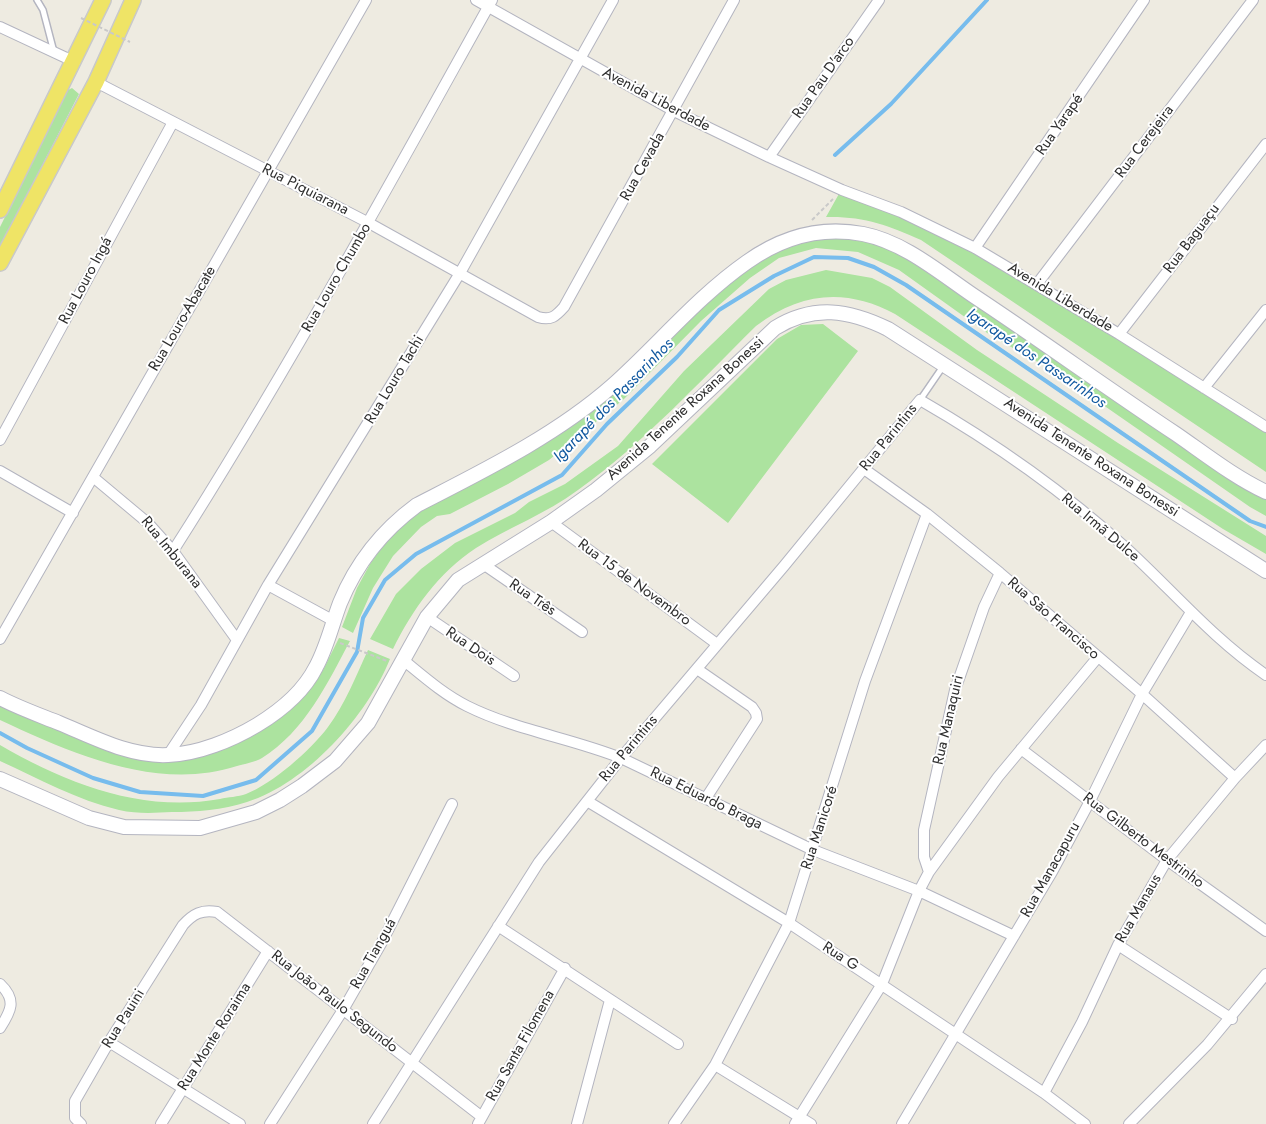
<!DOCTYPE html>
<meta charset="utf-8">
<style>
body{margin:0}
canvas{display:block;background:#eeebe1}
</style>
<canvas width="1266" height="1124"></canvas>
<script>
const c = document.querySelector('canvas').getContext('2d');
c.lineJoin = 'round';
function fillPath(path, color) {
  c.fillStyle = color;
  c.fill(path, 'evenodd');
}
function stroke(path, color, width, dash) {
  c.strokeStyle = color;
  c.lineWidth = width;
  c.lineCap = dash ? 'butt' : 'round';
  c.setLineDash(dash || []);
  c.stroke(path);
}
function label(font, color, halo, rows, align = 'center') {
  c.font = font + ' Jost,sans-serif';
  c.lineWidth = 4;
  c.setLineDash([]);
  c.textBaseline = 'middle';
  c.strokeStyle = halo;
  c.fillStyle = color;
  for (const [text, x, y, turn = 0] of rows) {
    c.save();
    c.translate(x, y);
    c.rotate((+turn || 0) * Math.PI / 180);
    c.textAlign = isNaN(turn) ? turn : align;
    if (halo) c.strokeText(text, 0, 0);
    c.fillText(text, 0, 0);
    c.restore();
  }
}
fillPath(new Path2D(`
 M72 88 79 94 0 247V227L68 90Z
 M840 192 972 248 1266 429V472L921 240C888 225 863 216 826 217Z
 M825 236 873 243 907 257 1266 495V516L1250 507 1057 373 990 335 899 270 858 252 816 248 779 258 750 278 701 321 624 399 549 460 508 484 450 514 437 516 421 527 393 556 373 588 353 633 342 627 357 588 370 564 387 540 421 507 541 442 733 277 788 243Z
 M826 270 872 278 890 287 977 350 1118 443 1266 536V554L1223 529 895 314C846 288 801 292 756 326 699 382 644 443 578 490 546 514 509 527 476 548 439 572 412 610 393 649L370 639 396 594 421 569 455 543 515 513 529 502 565 484 618 446 684 371 769 289 786 280Z
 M823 324 858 351 728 523 652 464 777 339 801 325Z
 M339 638 350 641C327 684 305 731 262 758 255 762 244 764 237 766 157 792 71 753 0 720V694L106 745 202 751 290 706 323 670Z
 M368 650 390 659C367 716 307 783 247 802 222 810 197 812 172 812 154 813 137 814 119 810 77 800 39 779 0 761V745C67 784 142 813 220 799 228 797 238 797 246 794 272 784 311 750 328 727 345 704 356 676 368 650Z`), '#ace39f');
stroke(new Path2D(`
 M835 155 891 104 987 0
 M0 733 27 748 93 778 140 792 203 796 256 780 312 731 357 652 363 618 385 580 416 554 562 475 607 424 677 357 719 310 774 276 814 257 848 258 874 267 906 285 1250 521 1266 527`), '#77bced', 4);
const lane = new Path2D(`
 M37 0 43 10 54 52
 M920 400 944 365`);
const street = new Path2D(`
 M476 0 674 111 769 157 842 190 901 212 975 248 1119 334 1266 427
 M0 27 75 62
 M96 82 369 223 538 317C551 321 556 316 564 307L734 0
 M769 157 879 0
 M975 248 1144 0
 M1037 284 1253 0
 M1119 334 1266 144
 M1204 388 1266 310
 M0 440 173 122
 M864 469 927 514 1000 573 1142 694 1235 778
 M0 471 73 513
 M93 477 148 523 173 551 237 640
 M551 522 717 644
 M173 551C287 372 389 185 492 0
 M483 564 582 632
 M268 585 334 621
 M427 617 514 676
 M0 639 366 0
 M402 659C423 676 443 694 467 706 515 730 571 738 621 758L813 850 919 891 1014 936
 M697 669 752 707 756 713 757 719 706 798
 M1021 749 1167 860 1266 931
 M168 755 201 705 268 585 460 273 613 0
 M587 801 789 923 1044 1093 1085 1124
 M929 872 924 857V830L955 690 984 607 1000 573
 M498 926 678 1044
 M1118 945 1232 1019
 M0 984C17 1000 11 1011 0 1028
 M109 1042 240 1124
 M715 1065 811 1124
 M1044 1093 1082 1022 1118 945 1167 860 1235 778 1266 745
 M81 1124 75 1118V1101L109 1042 183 925C193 914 202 909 217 912L482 1117
 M161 1124 268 951
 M270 1124 343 1010 382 942 452 804
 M373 1124 539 862 621 758 784 566 920 400C993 442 1063 491 1126 548 1173 591 1213 639 1266 675
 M478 1124 565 968
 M577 1124 610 1000
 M674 1124 715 1065 789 923 865 681 927 514
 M795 1124 882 984 919 891 929 872 998 777 1098 657
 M902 1124 1052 872 1090 801 1142 694 1191 612
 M1129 1124 1207 1045 1266 974`);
const secondary = new Path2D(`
 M0 698C19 708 39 715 59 723 93 737 130 757 168 755 198 754 232 740 257 725 280 711 304 691 316 667 327 647 332 624 340 603 356 564 383 530 417 505 483 471 555 436 612 386 658 345 697 297 747 262 782 237 821 226 863 234 904 242 940 273 974 296 1042 341 1108 389 1176 434 1205 454 1234 477 1266 492
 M0 779 89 818 124 827 200 828 256 812 280 800 302 786 335 761 368 723 427 617 458 580 551 522 596 490 650 446 775 328C814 304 849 310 888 329L1266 571`);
const primary = new Path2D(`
 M0 210 103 0
 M0 263 96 82 133 0`);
stroke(lane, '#b4b5c0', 8);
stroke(street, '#b4b5c0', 12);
stroke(secondary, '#b4b5c0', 16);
stroke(primary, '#c9c9c9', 18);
stroke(new Path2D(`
 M812 220 833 199
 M340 643 387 661`), '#c9c9c9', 2, [4, 2.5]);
stroke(lane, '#fff', 5);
stroke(street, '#fff', 10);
stroke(secondary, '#fff', 14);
stroke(primary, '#efe466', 15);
stroke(new Path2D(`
 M81 18 130 42`), '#c9c9c9', 2, [4, 2.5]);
label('15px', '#2e2e2e', '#fff', [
 ["Rua Pau D'arco",824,78,-55],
 ["Avenida Liberdade",656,100,28],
 ["Rua Yarapé",1060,125,-55],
 ["Rua Cerejeira",1145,142,-53],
 ["Rua Cevada",643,167,-61],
 ["Rua Piquiarana",305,190,27],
 ["Rua Baguaçu",1192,239,-53],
 ["Rua Louro Chumbo",337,278,-60],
 ["Rua Louro Ingá",86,281,-62],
 ["Avenida Liberdade",1060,298,31],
 ["Rua Louro-Abacate",183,319,-60],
 ["Rua Louro Tachi",395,380,-59],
 ["Avenida Tenente Roxana Bonessi",686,409,-42],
 ["Rua Parintins",889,438,-51],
 ["Avenida Tenente Roxana Bonessi",1091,458,33],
 ["Rua Irmã Dulce",1100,528,40],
 ["Rua Imburana",171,553,51],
 ["Rua 15 de Novembro",634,583,36],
 ["Rua Três",532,598,34],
 ["Rua São Francisco",1053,619,41],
 ["Rua Dois",470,647,34],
 ["Rua Manaquiri",949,720,-77],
 ["Rua Parintins",629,749,-50],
 ["Rua Eduardo Braga",706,799,26],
 ["Rua Manicoré",820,828,-72],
 ["Rua Gilberto Mestrinho",1143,841,37],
 ["Rua Manacapuru",1051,870,-61],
 ["Rua Manaus",1139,909,-60],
 ["Rua Tianguá",374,954,-61],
 ["Rua G",840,957,33],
 ["Rua João Paulo Segundo",334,1002,38],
 ["Rua Pauini",124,1019,-58],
 ["Rua Monte Roraima",215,1037,-58],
 ["Rua Santa Filomena",521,1046,-61]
]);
label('italic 16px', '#10589f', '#fff', [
 ["Igarapé dos Passarinhos",1036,359,34],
 ["Igarapé dos Passarinhos",614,401,-46]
]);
</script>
